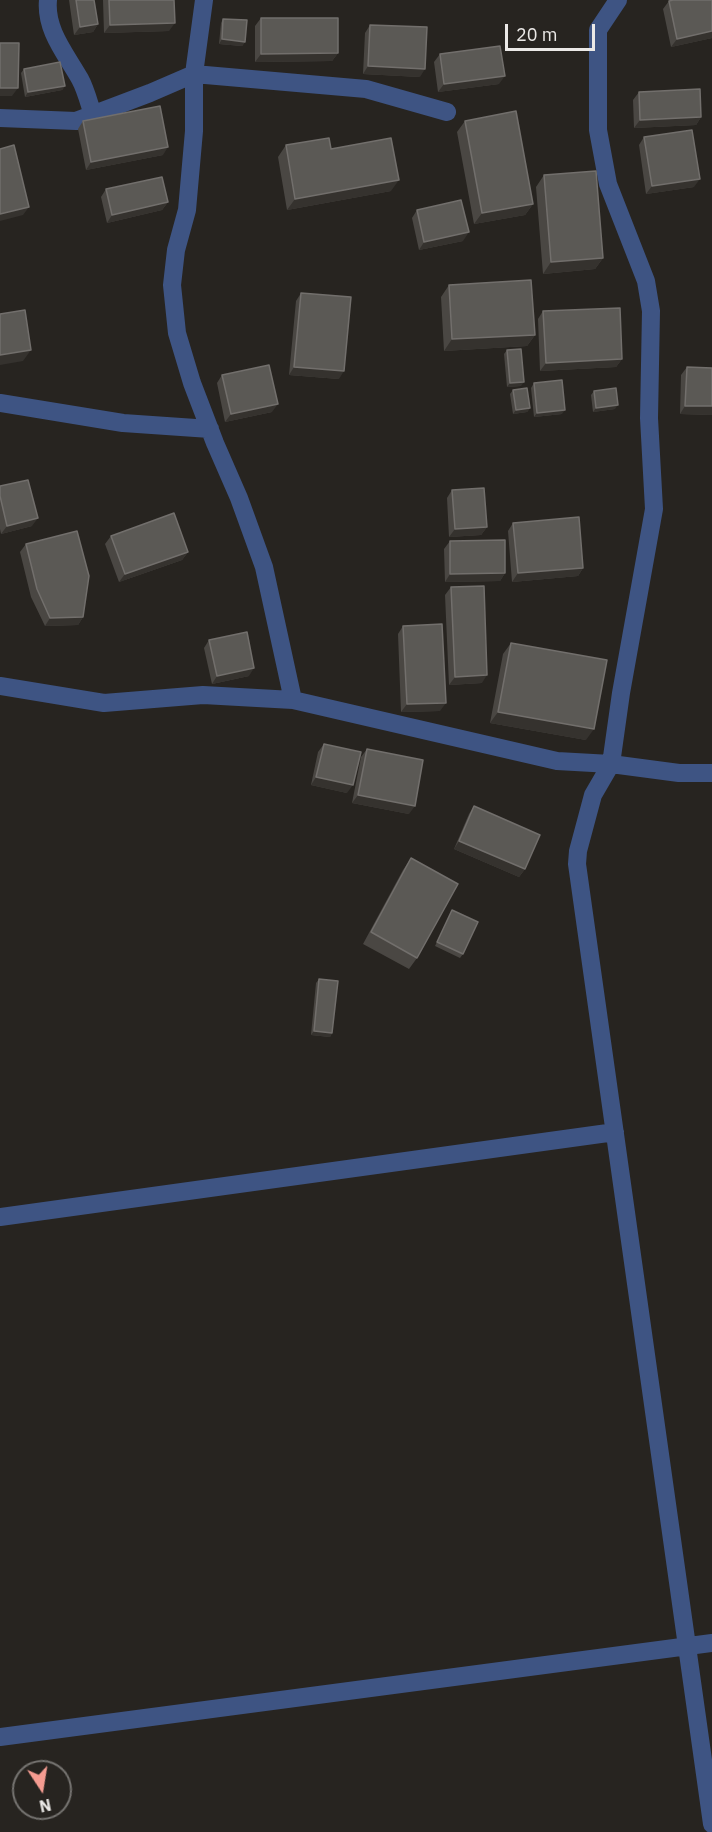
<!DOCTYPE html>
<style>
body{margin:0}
#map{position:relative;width:712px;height:1832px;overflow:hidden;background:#272420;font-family:"IBM Plex Sans",sans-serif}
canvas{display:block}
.north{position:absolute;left:12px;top:1760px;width:60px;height:60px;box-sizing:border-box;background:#272420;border:2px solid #757370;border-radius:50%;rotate:168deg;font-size:16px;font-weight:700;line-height:24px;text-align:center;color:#ebe9e7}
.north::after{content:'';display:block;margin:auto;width:21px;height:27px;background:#f59c91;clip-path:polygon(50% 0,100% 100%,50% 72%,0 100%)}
.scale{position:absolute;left:505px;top:24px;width:90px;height:27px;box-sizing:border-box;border:3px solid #ebe9e7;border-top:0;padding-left:8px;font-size:18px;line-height:21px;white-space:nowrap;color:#ebe9e7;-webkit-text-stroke:4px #272420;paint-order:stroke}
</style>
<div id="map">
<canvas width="712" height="1832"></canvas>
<div class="north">N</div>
<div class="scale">20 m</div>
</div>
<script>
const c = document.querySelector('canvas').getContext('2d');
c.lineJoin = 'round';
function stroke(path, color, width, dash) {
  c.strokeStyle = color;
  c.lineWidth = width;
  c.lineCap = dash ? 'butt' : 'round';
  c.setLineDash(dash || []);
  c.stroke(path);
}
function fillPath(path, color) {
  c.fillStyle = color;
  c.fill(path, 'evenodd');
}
stroke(new Path2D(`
 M48 0C45 30 66 54 80 79 86 90 89 103 93 115
 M204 0 194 74V131L187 210 176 250 172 285 177 333 192 383 215 443 239 498 264 567 293 700
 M618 0 598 30V130L608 184 646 281 651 311 649 418 654 509 621 693 611 764 593 795 578 851 577 864 712 1824
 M0 118 76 121 150 93 194 74 366 89 447 112
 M0 403 123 423 210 429
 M0 686 104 703 203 695 293 700 557 761 611 764 679 773H712
 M0 1217 615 1132
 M0 1737 712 1643`), '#3e5483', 18);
fillPath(new Path2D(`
 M69 0H94L98 24 93 32 74 35Z
 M103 0H174L169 31 104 33Z
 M712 0V38L671 47 663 9 669 1Z
 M261 18 338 53 332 61 255 62V26Z
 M223 19 245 42 242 46 219 44 221 23Z
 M370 25 420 77 363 74 365 33Z
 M440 54 499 84 438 92 434 62Z
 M24 69 65 86 62 90 25 97 21 73Z
 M639 92 701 117 696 125 634 128 633 100Z
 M83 121 163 155 86 170 78 129Z
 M465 121 533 204 525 215 474 224 457 132Z
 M644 137 694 187 646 194 639 145Z
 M286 145 331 149 391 191 287 210 278 157Z
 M544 175 603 258 595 269 543 274 536 187Z
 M106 189 168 202 162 210 107 223 101 197Z
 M417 210 463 241 419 250 412 218Z
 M449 285 535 335 527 346 444 351 441 297Z
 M301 293 339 379 289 375 296 301Z
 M543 311 622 359 616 367 540 371 538 319Z
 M507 350 521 386 507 387 504 354Z
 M687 367 712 368V415L680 414 681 375Z
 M222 375 272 412 225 422 217 383Z
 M534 383 562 414 534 417 531 388Z
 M513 390 530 408 527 412 513 414 510 394Z
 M594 391 615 409 593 412 591 395Z
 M0 486 32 526 1 534 0 529Z
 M452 490 487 527 481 535 449 537 447 498Z
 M513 523 583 568 578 576 512 582 508 531Z
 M111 536 188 552 182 560 119 582 105 544Z
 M450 541 505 573 500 581 445 582 444 549Z
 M26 544 83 617 78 625 45 626 31 597 20 552Z
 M451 587 482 683 449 685 445 595Z
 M403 626 440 711 401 712 398 634Z
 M209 640 249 676 212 684 204 648Z
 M511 643 586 740 490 723 503 654Z
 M324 744 347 793 311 785 318 752Z
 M367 749 409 814 352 803 361 757Z
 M474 806 525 869 519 877 454 849 469 814Z
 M411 858 417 958 409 969 363 944 403 870Z
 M452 910 463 954 460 958 435 946Z
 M319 979 332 1033 330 1037 311 1035 316 983Z`), '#4a4743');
fillPath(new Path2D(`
 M175 23 169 31 104 33 110 25Z
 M98 24 93 32 74 35 80 27Z
 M712 31V38L671 47 677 39Z
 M222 39 245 42 242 46 219 44Z
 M338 53 332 61 255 62 261 54Z
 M368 66 425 69 420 77 363 74Z
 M505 76 499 84 438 92 444 84Z
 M65 86 62 90 25 97 28 92Z
 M0 88H18L12 96H0Z
 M701 117 696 125 634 128 640 120Z
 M168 147 163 155 86 170 91 162Z
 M700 179 694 187 646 194 652 186Z
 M399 180 391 191 287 210 295 199Z
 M168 202 162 210 107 223 112 215Z
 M533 204 525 215 474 224 482 213Z
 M29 207 23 215 0 221V214Z
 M469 232 463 241 419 250 424 242Z
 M603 258 595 269 543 274 551 262Z
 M535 335 527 346 444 351 452 339Z
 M31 350 23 361 0 365V355Z
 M622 359 616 367 540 371 546 363Z
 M294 367 344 371 339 379 289 375Z
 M524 382 521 386 507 387 510 383Z
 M278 404 272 412 225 422 231 414Z
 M618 405 615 409 593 412 596 408Z
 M685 406H712V415L680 414Z
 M530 408 527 412 513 414 516 410Z
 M565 410 562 414 534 417 537 413Z
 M38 518 32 526 1 534 7 526Z
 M487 527 481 535 449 537 455 529Z
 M188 552 182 560 119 582 125 574Z
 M583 568 578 576 512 582 518 573Z
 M505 573 500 581 445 582 450 574Z
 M83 617 78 625 45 626 50 618Z
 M254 668 249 676 212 684 217 676Z
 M487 675 482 683 449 685 455 677Z
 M446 703 440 711 401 712 407 704Z
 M498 712 594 729 586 740 490 723Z
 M316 777 353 785 347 793 311 785Z
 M358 795 415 806 409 814 352 803Z
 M459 841 525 869 519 877 454 849Z
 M314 1031 332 1033 330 1037 311 1035Z`), '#35322e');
const building = new Path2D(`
 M76 0H94L98 24 80 27Z
 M109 0H174L175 23 110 25Z
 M673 0H712V31L677 39 669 1Z
 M261 18H338V53L261 54Z
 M223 19 247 20 245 42 222 39Z
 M370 25 427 27 425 69 368 66Z
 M0 43H19L18 88H0Z
 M500 46 505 76 444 84 440 54Z
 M60 62 65 86 28 92 24 69Z
 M700 89 701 117 640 120 639 92Z
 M160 106 168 147 91 162 83 121Z
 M516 111 533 204 482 213 465 121Z
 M692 130 700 179 652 186 644 137Z
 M329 138 331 149 391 138 399 180 295 199 286 145Z
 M14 145 29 207 0 214V149Z
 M596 171 603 258 551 262 544 175Z
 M162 177 168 202 112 215 106 189Z
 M461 200 469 232 424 242 417 210Z
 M531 280 535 335 452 339 449 285Z
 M301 293 351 297 344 371 294 367Z
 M620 308 622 359 546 363 543 311Z
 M25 310 31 350 0 355V314Z
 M521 349 524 382 510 383 507 350Z
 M269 365 278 404 231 414 222 375Z
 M687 367 712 368V406H685Z
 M562 380 565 410 537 413 534 383Z
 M527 388 530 408 516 410 513 390Z
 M616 388 618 405 596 408 594 391Z
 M28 480 38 518 7 526 0 496V486Z
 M484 488 487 527 455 529 452 490Z
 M174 513 188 552 125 574 111 536Z
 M579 517 583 568 518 573 513 523Z
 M77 531 89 576 83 617 50 618 37 589 26 544Z
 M505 540V573L450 574V541Z
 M484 586 487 675 455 677 451 587Z
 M442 624 446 703 407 704 403 626Z
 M247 632 254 668 217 676 209 640Z
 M511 643 607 660 594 729 498 712Z
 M324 744 361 752 353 785 316 777Z
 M367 749 423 760 415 806 358 795Z
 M474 806 540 835 525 869 459 841Z
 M411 858 458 884 417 958 371 932Z
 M452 910 478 922 463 954 437 942Z
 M319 979 338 981 332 1033 314 1031Z`);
fillPath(building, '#5b5955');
stroke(building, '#726f6c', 1.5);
</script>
